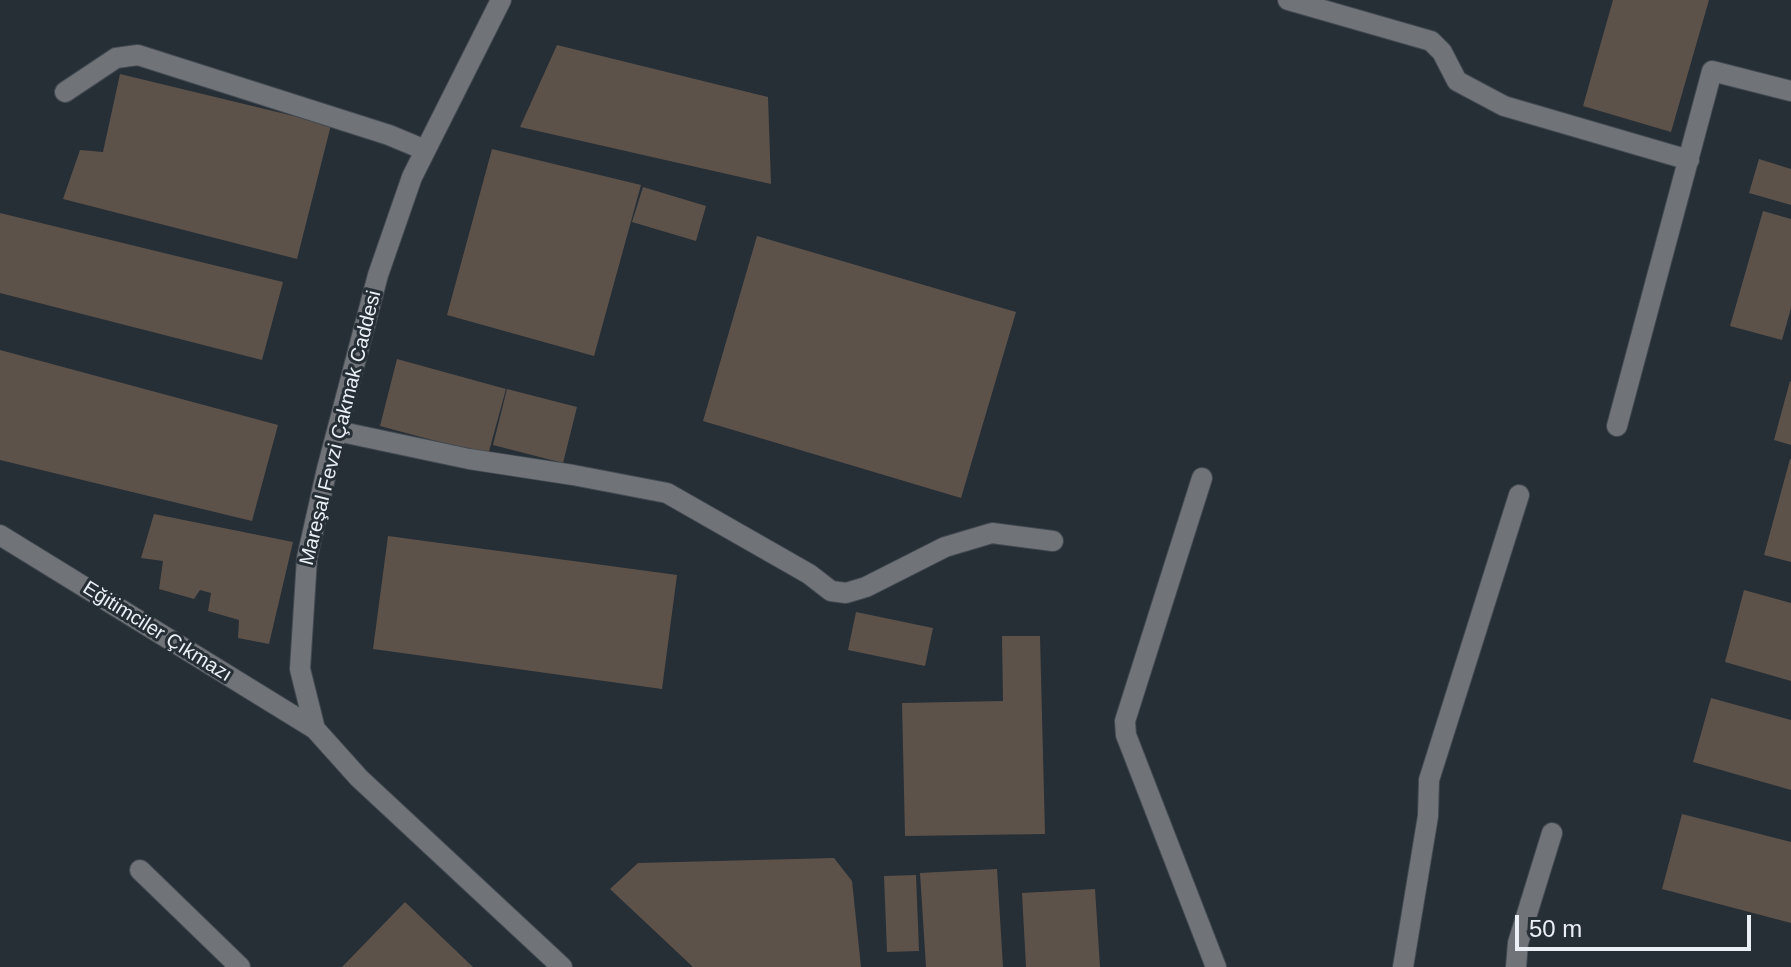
<!DOCTYPE html>
<meta charset="utf-8">
<style>
body{margin:0}
#map{position:relative;width:1791px;height:967px;overflow:hidden;background:#262e36;font-family:Helvetica,sans-serif}
canvas{display:block}
.scale{position:absolute;left:1515px;top:915px;width:236px;height:36px;box-sizing:border-box;border:4px solid #ebf0f6;border-top:0;padding-left:10px;font-size:24px;line-height:28px;white-space:nowrap;color:#ebf0f6;-webkit-text-stroke:6px #262e36;paint-order:stroke}
</style>
<div id="map">
<canvas width="1791" height="967"></canvas>
<div class="scale">50 m</div>
</div>
<script>
const c = document.querySelector('canvas').getContext('2d');
c.lineJoin = 'round';
function fillPath(path, color) {
  c.fillStyle = color;
  c.fill(path, 'evenodd');
}
function stroke(path, color, width, dash) {
  c.strokeStyle = color;
  c.lineWidth = width;
  c.lineCap = dash ? 'butt' : 'round';
  c.setLineDash(dash || []);
  c.stroke(path);
}
function label(font, color, halo, rows, align = 'center') {
  c.font = font + ' Helvetica,sans-serif';
  c.lineWidth = 6;
  c.setLineDash([]);
  c.textBaseline = 'middle';
  c.strokeStyle = halo;
  c.fillStyle = color;
  for (const [text, x, y, turn = 0] of rows) {
    c.save();
    c.translate(x, y);
    c.rotate((+turn || 0) * Math.PI / 180);
    c.textAlign = isNaN(turn) ? turn : align;
    if (halo) c.strokeText(text, 0, 0);
    c.fillText(text, 0, 0);
    c.restore();
  }
}
fillPath(new Path2D(`
 M1613 0H1709L1671 132 1583 106Z
 M557 45 768 97 771 184 520 127Z
 M120 74 331 125 297 259 63 199 80 150 103 152Z
 M492 149 641 185 594 356 447 315Z
 M1759 159 1791 169V205L1749 193Z
 M643 187 706 206 696 241 632 222Z
 M1763 211 1791 219V308L1782 340 1730 326Z
 M0 213 283 282 262 360 0 293Z
 M757 236 1016 312 961 498 703 421Z
 M0 350 278 425 252 521 0 460Z
 M397 359 506 389 488 455 380 426Z
 M1790 381 1791 382V445L1774 440Z
 M507 389 577 407 563 463 493 445Z
 M1790 459H1791V562L1764 555Z
 M154 514 293 542 269 644 238 638 239 620 208 611 211 593 200 590 194 599 159 589 163 561 141 558Z
 M388 536 677 575 662 689 373 649Z
 M1744 590 1791 603V681L1725 662Z
 M856 612 933 628 925 666 848 650Z
 M1002 636H1040L1045 834 905 836 902 703 1003 701Z
 M1711 698 1791 720V790L1693 762Z
 M1682 814 1791 842V923L1662 889Z
 M834 858 852 881 861 967H693L610 889 638 863Z
 M997 869 1003 967H926L920 873Z
 M916 875 919 951 887 952 884 876Z
 M1095 889 1100 967H1026L1022 893Z
 M405 902 473 967H342Z`), '#5d524a');
const minor = new Path2D(`
 M501 0 412 177 378 275 327 469 307 558 300 669 315 729 359 778 562 967
 M1288 0 1431 41 1442 52 1457 81 1504 106 1689 160
 M65 92 116 58 138 55 389 135 425 150
 M1617 426 1712 71 1791 91
 M337 431 469 459 573 475 667 493 809 574 831 591 846 593 866 587 945 547 992 533 1053 541
 M1202 478 1125 721 1126 735 1216 967
 M0 535 315 729
 M140 870 240 967
 M1403 967 1428 816 1429 780 1519 495
 M1516 967 1518 943 1552 833`);
stroke(minor, '#424951', 22);
stroke(minor, '#707479', 20);
label('20px', '#ebf0f6', '#262e36', [
 ["Mareşal Fevzi Çakmak Caddesi",341,428,-76],
 ["Eğitimciler Çıkmazı",157,632,32]
]);
</script>
